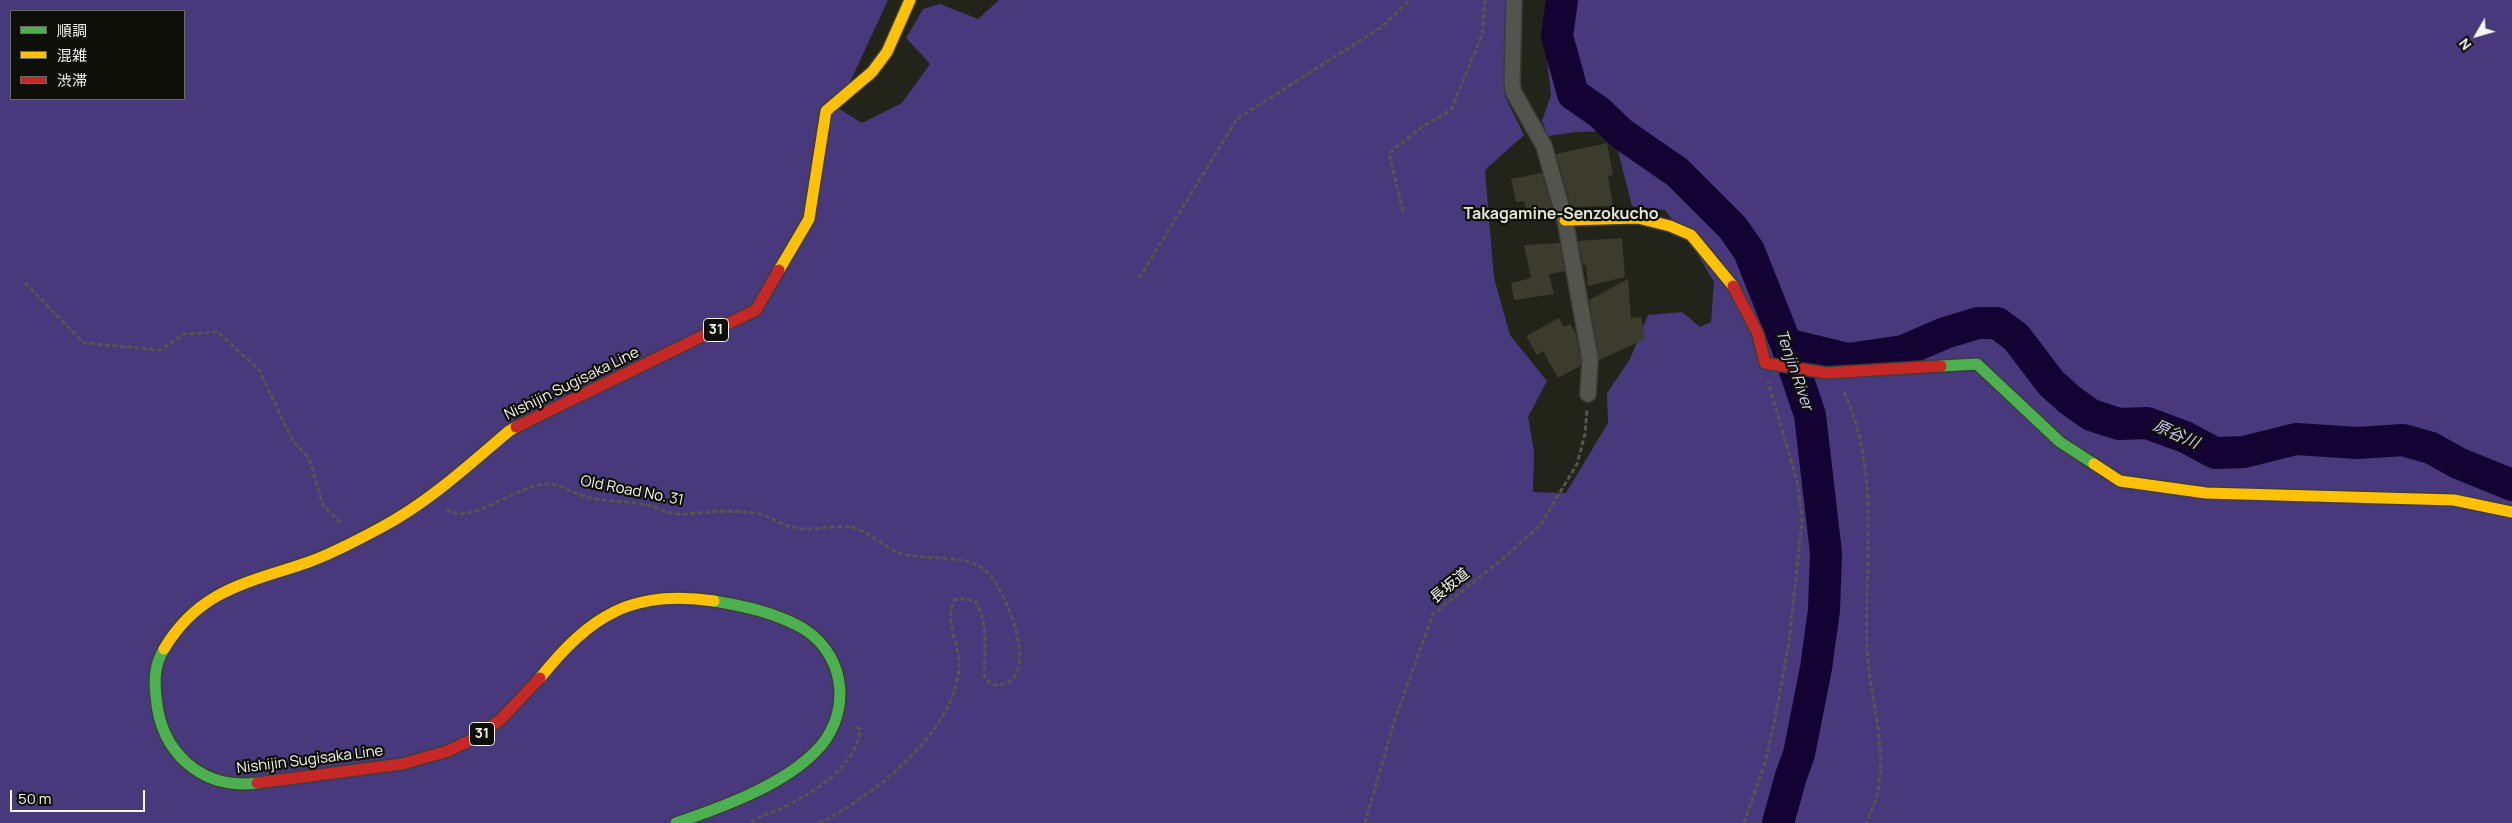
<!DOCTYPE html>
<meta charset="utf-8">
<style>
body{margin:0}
#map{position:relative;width:2512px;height:823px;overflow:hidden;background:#22241a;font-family:Manrope,"Noto Sans JP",sans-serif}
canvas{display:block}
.legend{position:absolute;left:10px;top:10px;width:175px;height:90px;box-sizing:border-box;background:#0e0f08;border:1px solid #6a6b63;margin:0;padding:6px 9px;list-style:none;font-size:15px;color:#f4f5eb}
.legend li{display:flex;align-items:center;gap:10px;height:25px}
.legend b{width:25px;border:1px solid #6a6b63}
.north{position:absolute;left:2452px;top:10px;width:50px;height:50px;-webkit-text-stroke:4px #0e0f08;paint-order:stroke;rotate:232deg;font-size:14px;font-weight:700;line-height:20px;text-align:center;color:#f4f5eb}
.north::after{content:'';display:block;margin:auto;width:18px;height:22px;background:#f4f5eb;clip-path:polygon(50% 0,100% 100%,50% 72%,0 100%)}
.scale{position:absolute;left:10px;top:790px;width:135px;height:22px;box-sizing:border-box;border:2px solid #f4f5eb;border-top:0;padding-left:6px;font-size:15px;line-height:18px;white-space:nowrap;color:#f4f5eb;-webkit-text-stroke:4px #0e0f08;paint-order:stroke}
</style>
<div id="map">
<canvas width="2512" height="823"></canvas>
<ul class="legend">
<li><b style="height:6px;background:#4caf50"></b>順調</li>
<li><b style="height:6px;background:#ffc107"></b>混雑</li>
<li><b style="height:6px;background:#c62828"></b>渋滞</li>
</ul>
<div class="north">N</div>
<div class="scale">50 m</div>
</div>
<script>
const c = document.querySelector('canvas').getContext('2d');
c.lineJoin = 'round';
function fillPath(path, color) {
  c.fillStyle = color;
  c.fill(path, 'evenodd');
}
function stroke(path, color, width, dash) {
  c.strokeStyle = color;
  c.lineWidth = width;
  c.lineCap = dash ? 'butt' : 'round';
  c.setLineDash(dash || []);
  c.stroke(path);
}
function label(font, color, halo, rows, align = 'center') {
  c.font = font + ' Manrope,"Noto Sans JP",sans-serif';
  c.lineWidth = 4.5;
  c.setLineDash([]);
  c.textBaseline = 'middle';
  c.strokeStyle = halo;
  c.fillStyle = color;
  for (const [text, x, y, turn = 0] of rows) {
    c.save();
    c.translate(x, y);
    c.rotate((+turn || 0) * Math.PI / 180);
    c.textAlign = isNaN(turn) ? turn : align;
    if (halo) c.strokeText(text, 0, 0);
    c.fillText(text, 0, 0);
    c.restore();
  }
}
fillPath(new Path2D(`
 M0 0H888L838 108 862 123 902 103 930 64 906 38 923 9 940 4 978 19 999 0H1506L1505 96 1524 135 1485 170 1494 278 1510 335 1547 381 1528 417 1534 451 1533 492 1566 493 1608 423 1607 393 1630 359 1648 315 1682 312 1700 327 1711 322 1714 282 1698 255 1665 210 1632 206 1613 131 1575 132 1548 136 1542 121 1551 95 1547 58 1550 0H2512V823H0ZM11 11H184V99H11Z`), '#47397c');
stroke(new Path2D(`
 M1562 0 1557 36 1573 94 1599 112 1622 134 1677 172 1733 228 1749 251 1786 344 1810 415 1826 553 1824 610 1816 668 1799 754 1791 776 1778 823
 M1786 344 1848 359 1903 351 1945 333 1978 323H1997L2016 337 2051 383 2070 400 2091 415 2119 424 2147 423 2185 437 2215 453 2244 452 2296 439 2358 443 2403 440 2431 448 2458 463 2512 485`), '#130332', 32);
fillPath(new Path2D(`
 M1607 143 1613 175 1608 176 1613 206 1571 207 1556 154Z
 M1542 173 1554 214 1552 219 1529 222 1524 201 1516 202 1511 179Z
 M1622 238 1625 277 1588 286 1586 265 1583 266 1578 241Z
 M1560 243 1565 271 1549 274 1554 294 1514 300 1511 283 1531 278 1524 245Z
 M1628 279 1631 318 1641 317 1645 339 1599 360 1589 300Z
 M1559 318 1564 327 1570 324 1576 334 1581 360 1580 366 1558 378 1543 351 1537 355 1526 336Z`), '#3b3c2d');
const street = new Path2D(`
 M1514 0 1512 82 1513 91 1544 146 1565 220 1590 359 1588 394`);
const fast = new Path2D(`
 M1941 366 1977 364 2060 442 2094 464
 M164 649C155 664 154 678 156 696 160 752 201 790 257 783
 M676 823C720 808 781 786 814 753 851 718 849 658 804 629 777 613 744 606 714 601`);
const slow = new Path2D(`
 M1565 220 1638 218 1670 226 1691 235 1733 286
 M779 270 809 219 826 111 872 72 887 52 910 0
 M2094 464 2120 481 2206 493 2454 500 2512 512
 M164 649C199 590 247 583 306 563 332 554 358 540 382 527 429 502 469 465 509 431L516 427
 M540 678C590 616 631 589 714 601`);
const jam = new Path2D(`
 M1733 286 1758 334 1765 363 1826 373 1941 366
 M516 427 756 310 779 270
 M257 783 402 764 448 751 475 738 500 720 540 678`);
stroke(street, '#3d3e37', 18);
stroke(fast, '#3d3e37', 14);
stroke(slow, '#3d3e37', 14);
stroke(jam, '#3d3e37', 14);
stroke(new Path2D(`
 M1403 211 1389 153 1422 127 1451 110 1482 35 1485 0
 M1139 278 1237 119 1380 28 1410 0
 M25 283 84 343 160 350 184 334 218 332 259 370 293 441 309 458 323 505 341 523
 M1844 392C1881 470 1864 563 1867 647 1869 696 1887 742 1878 791 1876 802 1870 813 1866 823
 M446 509C470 528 518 483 548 484 561 484 574 494 587 497 607 503 627 500 647 505 657 507 668 514 679 514 689 515 700 512 709 512 724 511 740 511 755 513 769 515 782 526 797 528 814 531 833 525 850 527 867 529 883 547 900 553 927 562 965 552 987 572 1008 592 1046 689 992 685L984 676C984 650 989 626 976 602L965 598 954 600C945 622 957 638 959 660 962 727 873 797 819 823
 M751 823C760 815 771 813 782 808 813 793 858 766 860 729L855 726
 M1365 823 1394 722 1433 614 1504 558 1541 524 1577 464 1585 434 1587 410
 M1744 823 1765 763 1775 719 1789 642 1802 521 1797 481 1768 382`), '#555550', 3, [5, 2.5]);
stroke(street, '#54544e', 15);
stroke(fast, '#4caf50', 11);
stroke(slow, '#ffc107', 11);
stroke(jam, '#c62828', 11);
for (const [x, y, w] of [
 [716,330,25],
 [482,734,25]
]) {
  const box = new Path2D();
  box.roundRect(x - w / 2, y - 11.5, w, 23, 4);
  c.fillStyle = '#0e0f08';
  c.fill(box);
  stroke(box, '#f4f5eb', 1);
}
label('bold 14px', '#f4f5eb', null, [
 ["31",716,330],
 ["31",482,734]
]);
label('15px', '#f4f5eb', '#0e0f08', [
 ["Nishijin Sugisaka Line",572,384,-26],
 ["Old Road No. 31",632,491,11],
 ["長坂道",1450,586,-39],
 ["Nishijin Sugisaka Line",310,760,-7]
]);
label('bold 16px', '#e3e5d1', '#0e0f08', [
 ["Takagamine-Senzokucho",1561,215]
]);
label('italic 16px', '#d0cbf8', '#0e0f08', [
 ["Tenjin River",1794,370,71],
 ["原谷川",2176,435,24]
]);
</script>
